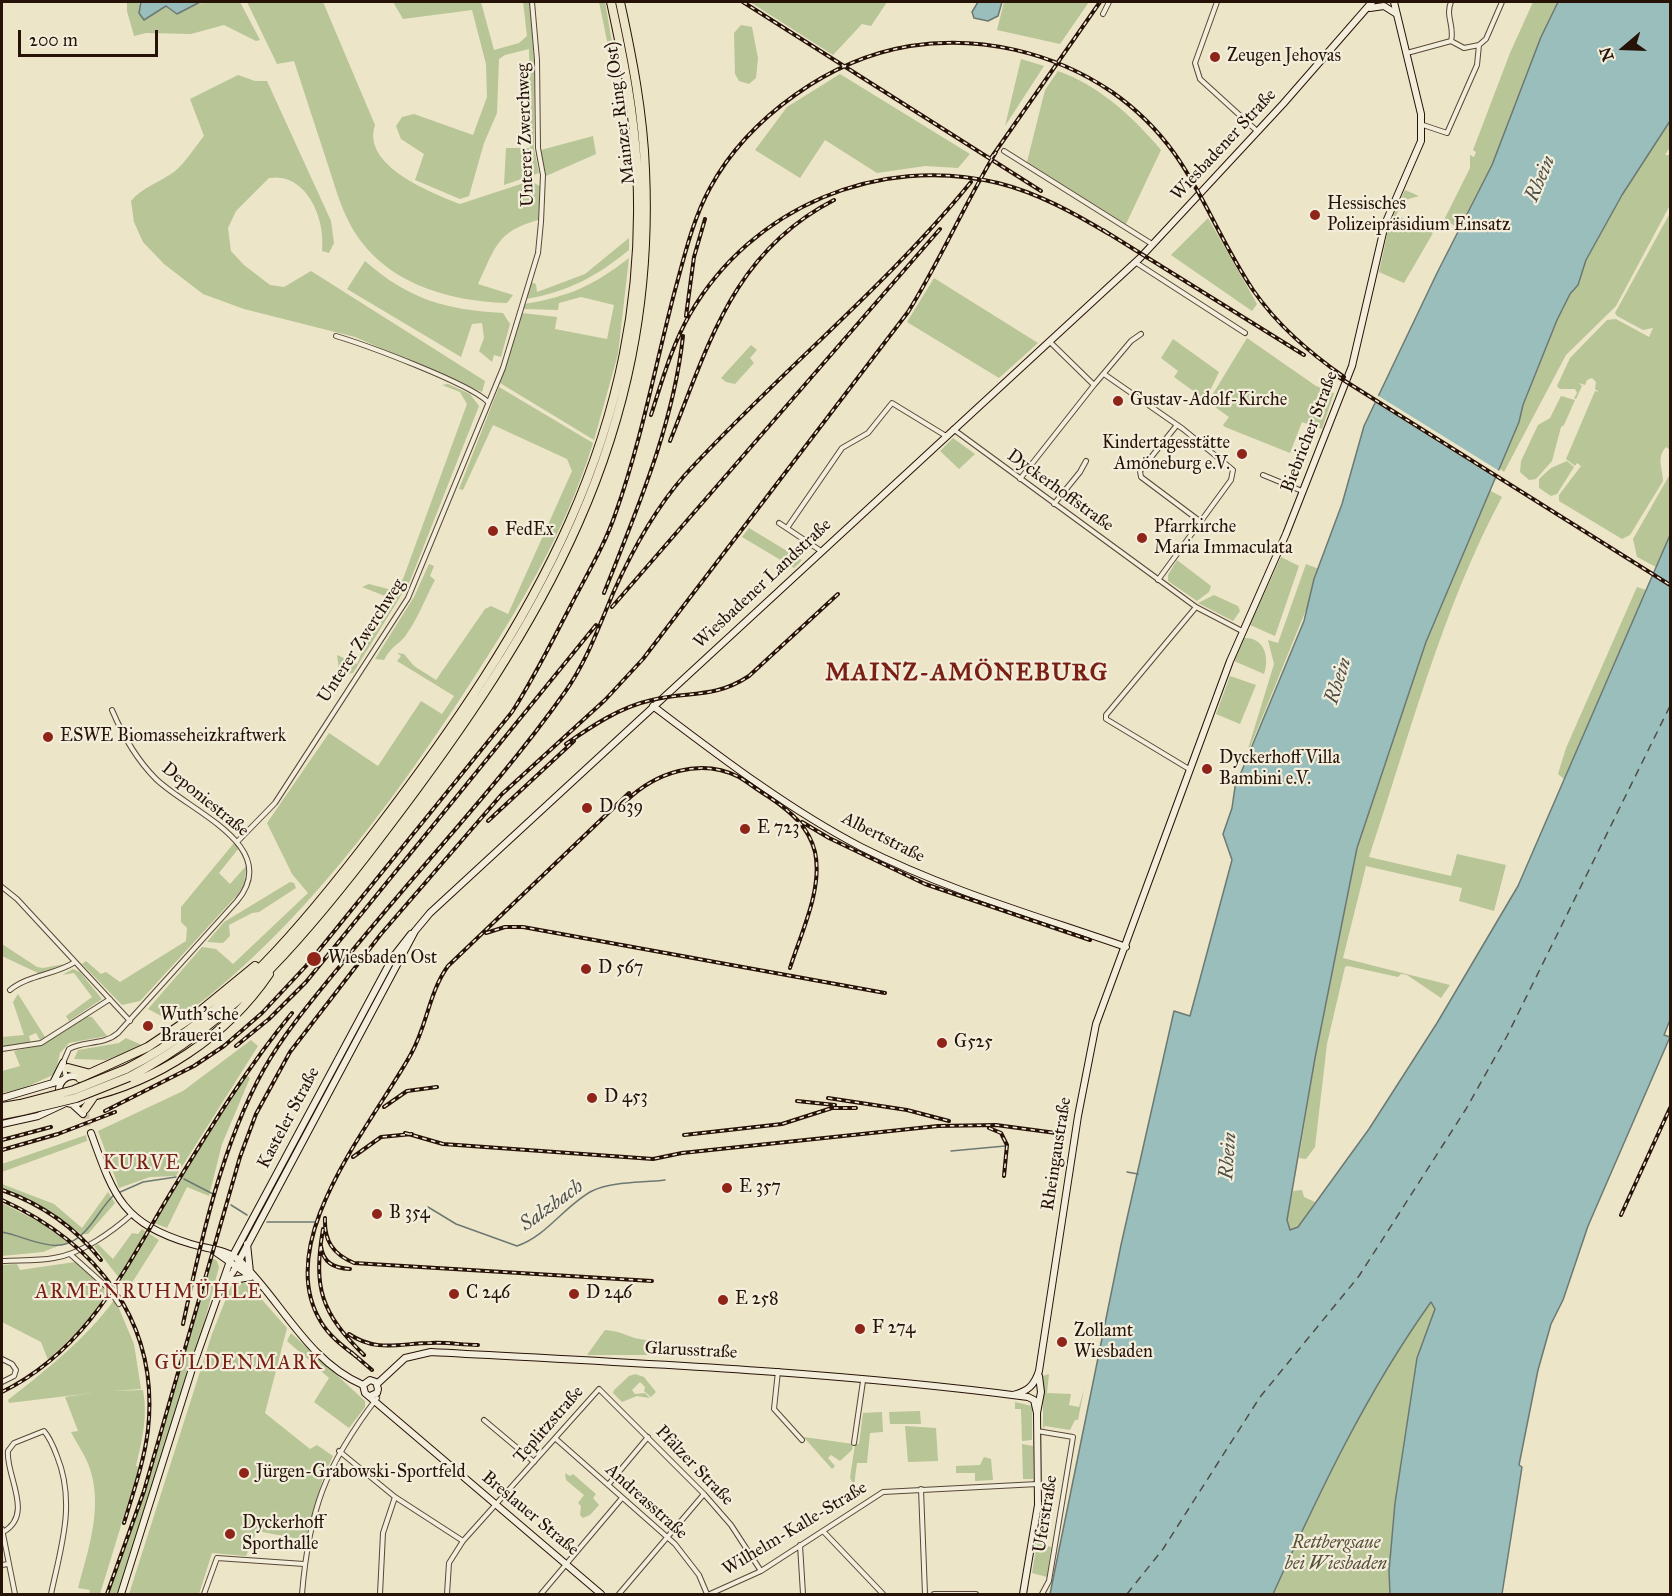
<!DOCTYPE html>
<meta charset="utf-8">
<style>
body{margin:0}
#map{position:relative;width:1672px;height:1596px;overflow:hidden;background:#ede5c7;font-family:"IM FELL Great Primer",serif}
canvas{display:block}
.frame{position:absolute;inset:0;border:3px solid #271208;pointer-events:none}
.north{position:absolute;left:1594px;top:18px;width:60px;height:60px;-webkit-text-stroke:4px #f3eedb;paint-order:stroke;rotate:251deg;font-size:16px;font-weight:700;line-height:24px;text-align:center;color:#271208}
.north::after{content:'';display:block;margin:auto;width:21px;height:27px;background:#271208;clip-path:polygon(50% 0,100% 100%,50% 72%,0 100%)}
.scale{position:absolute;left:18px;top:30px;width:140px;height:27px;box-sizing:border-box;border:3px solid #271208;border-top:0;padding-left:8px;font-size:18px;line-height:21px;white-space:nowrap;color:#271208;-webkit-text-stroke:4px #f3eedb;paint-order:stroke}
</style>
<div id="map">
<canvas width="1672" height="1596"></canvas>
<div class="frame"></div>
<div class="north">N</div>
<div class="scale">200 m</div>
</div>
<script>
const c = document.querySelector('canvas').getContext('2d');
c.lineJoin = 'round';
function fillPath(path, color) {
  c.fillStyle = color;
  c.fill(path, 'evenodd');
}
function stroke(path, color, width, dash) {
  c.strokeStyle = color;
  c.lineWidth = width;
  c.lineCap = dash ? 'butt' : 'round';
  c.setLineDash(dash || []);
  c.stroke(path);
}
function label(font, color, halo, rows, align = 'center') {
  c.font = font + ' "IM FELL Great Primer",serif';
  c.lineWidth = 4.5;
  c.setLineDash([]);
  c.textBaseline = 'middle';
  c.strokeStyle = halo;
  c.fillStyle = color;
  for (const [text, x, y, turn = 0] of rows) {
    c.save();
    c.translate(x, y);
    c.rotate((+turn || 0) * Math.PI / 180);
    c.textAlign = isNaN(turn) ? turn : align;
    if (halo) c.strokeText(text, 0, 0);
    c.fillText(text, 0, 0);
    c.restore();
  }
}
fillPath(new Path2D(`
 M127 2H141L139 3 150 17C154 13 160 7 165 6 190 4 214 2 240 2L260 40 256 41 224 25 191 34 146 33 134 36 127 11Z
 M247 2H323L375 125C361 166 432 193 460 204L530 181 540 186 538 220C497 231 495 248 478 284L513 295 507 303C447 301 383 283 351 226 340 206 334 183 327 162 316 128 305 95 294 61L277 64Z
 M393 2H481L494 50 519 43 527 36 523 2H530L534 60V148L539 173 504 185 506 148H530L529 49 505 55 499 59 497 113 484 143 469 196 460 199 415 180 424 154 401 139 396 126 402 117 414 114 473 135 487 97 486 64 472 10 403 19Z
 M599 2H605L616 65 611 60Z
 M750 2H887L871 26 862 24 833 55Z
 M1004 2H1089L1060 44 997 30Z
 M1533 2H1558L1541 37 1492 165 1459 228 1444 220 1470 168V155L1474 157 1476 152 1473 150 1510 53Z
 M741 25 752 27 758 58 756 78 749 84 739 81 735 74 734 33Z
 M1021 59 1044 66 1005 126Z
 M1058 71C1100 86 1133 117 1161 150L1126 224 1027 162 1045 90Z
 M840 74 970 154 958 168 925 166 877 173 825 140 800 178 755 150 787 107Z
 M238 75 255 81H267L331 221 334 243 329 253 322 251C326 220 307 172 269 178L236 211 228 228 231 251 244 265 270 285 284 287 311 271 485 381 482 392 355 337 244 309 203 294 164 264 143 242 134 222 131 201C141 188 160 182 174 172 185 163 195 147 204 136L190 99Z
 M1670 121V147L1665 155H1670V205L1616 306 1566 355 1504 472 1499 468 1557 320 1570 294 1578 285 1586 260 1622 195Z
 M593 136 596 154 546 176 541 150Z
 M1405 190 1419 196 1405 200 1396 215 1433 233 1404 283 1379 272 1389 226Z
 M1670 213V450L1666 447C1656 457 1663 470 1663 481L1630 535 1622 539 1559 501V495L1581 466 1577 463 1575 466 1566 459 1595 391 1599 392 1595 389 1596 382 1592 378 1587 380 1585 385 1579 383 1582 386 1576 399 1574 398 1577 393 1575 389H1560L1557 386 1570 358 1607 320 1616 319 1649 337 1653 328 1643 330 1617 316 1615 313Z
 M1208 218 1257 304 1252 311 1171 255Z
 M629 238V250C597 276 568 292 526 299L531 282 536 284 537 292 585 274Z
 M629 258 618 354 594 440 500 383 522 313 557 317 555 329 607 339 614 305 581 297 559 303 558 310 523 309 524 304C568 297 593 286 629 258Z
 M365 261C408 299 446 310 503 313L510 324 501 357 494 355 492 362 479 351 484 338 482 323 472 324 461 357 347 289Z
 M934 278 1038 343 999 378 907 322Z
 M1247 338 1316 386 1334 393 1322 429 1302 422 1290 453 1225 427 1223 425 1229 417 1208 402Z
 M1173 339 1219 372 1207 397 1203 398 1174 377 1178 371 1161 358Z
 M751 345 757 350 750 358 754 363 735 384 726 382 721 378Z
 M448 384 470 394 479 406 410 581 353 673 347 674 339 669 337 655 357 664 385 596 362 587 369 584 392 590 403 579 467 404 460 392 442 385Z
 M499 387 593 443C565 534 516 613 464 693 387 810 300 928 187 1013L181 1009 167 1019 148 1009 202 947 216 949 233 964 308 893 292 874 267 823 329 733 378 766 421 701 442 714 454 696 397 661 401 656 397 653 404 654 414 666 436 680 485 609 491 606 508 614 572 471 567 459 493 425 463 490 459 489Z
 M1561 396 1575 400 1564 425 1561 427 1552 461 1536 479 1529 480 1520 472 1521 461 1538 425 1550 418Z
 M953 438 975 454 959 469 940 451Z
 M1567 461 1574 467 1557 494 1551 496 1539 488V479L1551 468Z
 M1670 474V535L1656 567 1637 557 1633 539Z
 M1489 490 1502 497C1443 606 1408 740 1369 857L1451 876 1457 854 1506 865 1494 911 1459 901 1462 888 1366 866 1343 958 1450 985 1441 998 1407 975 1401 974 1398 977 1348 966 1345 967 1327 1044 1315 1147 1306 1159 1299 1158 1315 1058 1357 848 1426 642Z
 M749 528 802 560 794 568 742 537Z
 M1281 557 1299 566 1275 636 1250 625Z
 M1177 560 1211 586 1209 592 1197 601 1168 581V575Z
 M429 564 434 566 430 576 435 580C425 599 418 618 406 635 398 646 393 644 384 660L375 659 414 597Z
 M1306 564 1319 569 1312 595 1244 762 1274 664 1268 640 1278 643Z
 M1637 587 1646 590 1564 779 1558 774 1566 748Z
 M1214 595 1238 606 1240 611 1233 621 1198 603Z
 M1244 638C1264 637 1270 657 1264 674L1234 661Z
 M1230 676 1256 685 1240 724 1216 714Z
 M234 843 239 848 219 873 230 884 247 865 244 883 239 893 140 1001 122 1005 82 964 86 961 101 974 106 972 120 982 186 941 187 928 181 922V907Z
 M290 882 294 883 296 888 259 912 252 913 229 925 230 936 223 943 207 942 224 922Z
 M2 944 37 967 43 968 65 964 40 974 2 956Z
 M73 969 80 972 102 999 69 1021 66 1016 92 997 74 973 62 975Z
 M18 994 45 1037 40 1040 36 1033 29 1036 31 1044 2 1047V1037L24 1035 13 1002Z
 M85 1016 92 1017 107 1036 69 1043 60 1053 55 1074 22 1089 2 1093V1071L20 1066 14 1051 42 1045Z
 M126 1038 144 1046 106 1060 74 1059 78 1050 119 1043Z
 M251 1040 258 1046 176 1176 150 1177 119 1188 98 1131 183 1091Z
 M246 1075 250 1078 222 1144 209 1196 187 1187 167 1228 154 1223Z
 M86 1135 87 1141 2 1172V1164Z
 M2 1184 54 1204 82 1228 108 1192 115 1203 88 1234H81L45 1208 2 1189Z
 M1302 1190 1304 1197 1315 1202 1298 1227 1290 1230 1287 1220 1293 1191Z
 M2 1203 41 1223 68 1242 43 1252 2 1256Z
 M142 1229 159 1240 128 1289 94 1246 98 1244 113 1259 132 1233 138 1234Z
 M212 1258 217 1261 219 1267 204 1324 117 1594H109L144 1495Z
 M75 1262 108 1292 90 1319 48 1360 41 1342 2 1322V1265L17 1264 20 1270Z
 M240 1281 249 1285 287 1328 265 1413 310 1449 317 1445 333 1456 323 1478 305 1540 257 1531 246 1556 212 1553 199 1594H129L212 1334 231 1286Z
 M115 1299 134 1344 141 1389 112 1391 143 1390C148 1416 142 1441 136 1466L139 1467 100 1594H89L90 1590 78 1588C88 1551 103 1508 90 1469 86 1456 77 1444 71 1432L78 1431 65 1397 92 1393 9 1403 8 1400C47 1369 85 1340 115 1299Z
 M1431 1302 1436 1309 1417 1358 1395 1503 1389 1571 1390 1594H1272C1317 1493 1366 1392 1431 1302Z
 M605 1330C623 1331 630 1339 647 1340V1355H587Z
 M291 1333 365 1401V1407L349 1428 314 1402 329 1378 287 1341Z
 M635 1374 644 1377 656 1392 651 1397 644 1391 645 1387 640 1382 632 1390 635 1394 645 1393 650 1398 637 1396 622 1402 613 1393 614 1390 629 1376Z
 M1049 1374 1047 1393 1071 1394 1069 1405 1079 1407 1084 1389 1078 1420H1075L1070 1430 1045 1426 1043 1429V1376Z
 M1015 1402 1032 1406V1440L1022 1441 1021 1409H1015Z
 M920 1411 921 1424H890L889 1412Z
 M882 1412 883 1432 870 1433 867 1463H857L854 1486 850 1478 855 1444H859L863 1413Z
 M905 1426 936 1428 938 1461 908 1462Z
 M800 1433 804 1437 853 1444 852 1450 840 1461 831 1455 828 1458 835 1466 832 1469Z
 M1022 1444 1033 1446V1479H1023Z
 M984 1457 991 1459 993 1480 975 1481V1473H956V1466L980 1465Z
 M565 1473 570 1476 573 1474 596 1494 593 1498 599 1505 590 1515 583 1518 580 1515 581 1506 578 1503 584 1495 566 1480Z
 M1037 1543 1051 1547 1047 1577 1032 1573Z`), '#b7c597');
const water = new Path2D(`
 M141 2H200L177 14 166 6 144 20 139 13Z
 M978 2H1002L998 16 988 21 974 18 972 12Z
 M1558 2H1670V121L1622 195 1586 260 1578 285 1570 294 1557 320 1523 405 1519 422 1426 642 1357 848 1315 1058 1287 1220 1290 1230 1298 1227 1369 1129 1437 1023 1518 886 1670 535V1020L1664 1035 1670 1037 1588 1226 1563 1300 1551 1324 1538 1370 1519 1465 1522 1467 1502 1594H1390L1389 1571 1395 1503 1417 1358 1435 1309 1431 1302C1366 1393 1319 1493 1273 1594H1050L1121 1245 1174 1011 1190 1016 1232 860 1223 834 1232 808 1235 787 1304 621 1314 579 1342 504 1364 426 1437 273 1492 165 1541 37Z`);
fillPath(water, '#9abebb');
stroke(water, '#6c7973', 1.5);
fillPath(new Path2D(`
 M1377 395 1501 472 1497 479 1373 401Z`), '#ede5c7');
stroke(new Path2D(`
 M951 1151 1005 1146
 M1127 1172 1138 1174
 M184 1179 213 1194
 M118 1193 143 1182 176 1177
 M231 1205 247 1215
 M428 1207 456 1224 517 1246C547 1236 564 1206 592 1191 612 1181 643 1183 665 1180
 M267 1222H315
 M2 1232C33 1238 61 1261 88 1228 97 1218 104 1204 114 1195`), '#6c7973', 1.5);
stroke(new Path2D(`
 M1127 1594 1163 1549 1260 1397 1359 1276 1466 1109 1507 1036 1670 706`), '#4f4e47', 1.5, [8, 6]);
stroke(new Path2D(`
 M86 1113 88 1126`), '#cfc5aa', 6, [6, 3]);
const street = new Path2D(`
 M1217 2 1195 63 1200 79 1257 131
 M1103 14 1109 2
 M1451 41 1464 48 1479 45
 M1407 53 1451 41C1455 27 1445 16 1451 2
 M1423 125 1447 133 1477 65 1479 45 1486 39 1502 2
 M1004 151 1152 244
 M1135 262 1245 333
 M336 336C366 345 469 383 488 402
 M1050 342 1094 385
 M1104 374 1183 429 1233 470 1231 480 1158 580
 M1177 425 1140 471 1141 477 1201 522
 M953 429 1196 607 1242 631
 M1263 475 1302 491
 M1020 479 1094 385 1131 341 1141 334
 M1054 504 1080 472 1086 461
 M779 523 821 551
 M787 528 842 448 868 433 892 403 946 436
 M1189 769 1106 719V715L1196 607
 M238 841 275 803 408 598 503 368 538 253 541 222 543 175 538 148 537 60 532 2
 M2 887 17 899 130 1021
 M10 990C28 975 55 975 75 962
 M2 1049 41 1043 110 999
 M66 1078 63 1063 69 1049C84 1040 103 1046 118 1033L237 901C283 846 189 811 156 779 136 759 123 736 112 710
 M70 1254 108 1288 119 1304
 M2 1261C19 1260 37 1261 54 1258 81 1254 112 1232 132 1214
 M2 1359 12 1364 16 1370 14 1376 2 1382
 M778 1371 774 1409 802 1440
 M484 1420 534 1462
 M1037 1431 1073 1437 1049 1581 1042 1594
 M556 1439 675 1544 699 1575 707 1594
 M854 1443 863 1381
 M339 1451 395 1497 463 1541
 M608 1485 648 1437
 M921 1489 925 1594
 M2 1529 15 1594
 M823 1531 883 1594
 M3 1532C35 1515 5 1474 8 1451L14 1443 44 1431C50 1438 54 1448 57 1456 76 1503 61 1547 51 1594
 M800 1545 803 1594
 M2 1565 8 1564
 M204 1594 217 1558 304 1564
 M302 1594C309 1510 325 1466 377 1398
 M380 1594 383 1533 395 1497
 M447 1594 449 1563 463 1541 599 1389 704 1494 731 1525 761 1571
 M541 1594 622 1498
 M619 1594 704 1494
 M710 1594 761 1571 883 1492 1038 1484
 M934 1594H976`);
const secondary = new Path2D(`
 M1370 8 1384 6 1395 13
 M653 706C719 756 788 809 861 847 946 890 1037 916 1126 947
 M59 1090a14 14 0 1 1 28 0a14 14 0 1 1-28 0Z
 M53 1083 63 1063
 M2 1098 63 1080
 M71 1103 83 1114
 M2 1124 38 1116 68 1102
 M91 1133C114 1197 122 1223 191 1244 207 1249 225 1249 239 1260 281 1300 307 1361 363 1385
 M247 1244 250 1272
 M214 1251 250 1276
 M227 1281 251 1277
 M219 1291 233 1272 415 931 430 913 1140 258 1283 104 1372 2
 M377 1384 405 1358 431 1352C631 1363 830 1371 1028 1397L1034 1400 1037 1413
 M1013 1395C1028 1391 1034 1386 1039 1371L1078 1116 1096 1024 1230 661 1286 534 1352 366 1385 224 1421 141V114L1394 2
 M370 1396 377 1393 378 1389 376 1382 370 1380 363 1385 365 1393 601 1594
 M121 1594 191 1372 230 1261 393 957 411 934
 M1023 1594 1038 1505 1037 1413 1041 1392 1039 1376`);
const highway = new Path2D(`
 M68 1068 87 1073
 M126 1069C230 1016 307 921 377 829 530 628 651 431 637 169 634 112 623 57 611 2
 M129 1077C236 1022 315 924 386 830 541 626 657 436 645 170 643 113 632 57 620 2
 M80 1078 148 1047 194 1016 255 966
 M84 1098C157 1082 227 1036 269 974
 M2 1107 20 1104
 M85 1109 94 1096
 M2 1115 22 1111`);
stroke(street, '#584738', 6);
stroke(secondary, '#271208', 8);
stroke(highway, '#271208', 10);
stroke(street, '#f3eedb', 4);
stroke(secondary, '#f3eedb', 6);
stroke(highway, '#ede5c7', 8);
const rail = new Path2D(`
 M743 2 1041 191
 M991 158 1100 2
 M1103 230 1304 355
 M686 316 694 257 705 219
 M1337 376 1670 585
 M651 415C662 381 672 345 690 314 752 207 879 154 998 183 1038 193 1074 213 1109 234
 M670 441C709 344 733 252 834 200
 M604 593C637 509 673 427 683 336
 M612 607 940 229
 M566 744C592 726 620 707 652 700 689 691 714 699 749 676L838 594
 M626 801C655 773 700 757 739 777 749 783 759 791 769 797 790 811 809 827 815 852 823 889 801 933 790 968
 M488 821 574 741
 M802 822 829 838 925 884 1090 940
 M486 933 505 927H523L885 993
 M236 1046 269 1019 306 982 596 625
 M828 1098 907 1110 949 1121
 M797 1101 835 1105
 M384 1107 407 1091 437 1087
 M105 1111 194 1066 224 1046 262 1013 306 966 512 712C534 678 551 643 570 607 586 576 605 545 616 512 641 442 655 367 674 294 684 258 692 221 710 188 730 151 760 120 795 95 830 70 868 53 910 46 980 35 1053 52 1112 92 1192 148 1203 215 1253 290 1278 326 1309 352 1344 377
 M989 1128 1001 1133 1007 1145 1004 1176
 M405 1133 443 1144 653 1159 682 1153 938 1126 996 1125 1056 1133
 M684 1135 782 1124 832 1108H856
 M2 1140 51 1127
 M2 1150 58 1134 115 1112
 M353 1157 381 1137 412 1134
 M2 1190C41 1204 75 1227 101 1260
 M2 1200C96 1243 160 1321 148 1430 144 1462 133 1493 124 1523
 M1621 1215 1670 1108
 M325 1218C324 1241 333 1254 354 1263L652 1281
 M323 1229C313 1288 321 1313 364 1355
 M321 1246C323 1263 334 1268 350 1269
 M183 1324C201 1240 222 1144 264 1069 285 1032 313 999 340 966 413 874 497 788 565 692 587 661 599 626 614 591 632 551 655 509 684 476 776 375 885 288 971 182
 M349 1334C377 1353 401 1343 431 1343 446 1342 462 1345 478 1345
 M351 1352 372 1370
 M357 1357C344 1347 330 1337 321 1322 271 1241 373 1123 411 1054 427 1026 429 992 448 966L629 793
 M2 1392C87 1350 123 1272 170 1194 208 1132 245 1070 292 1013
 M107 1594 144 1491 240 1157 256 1114 290 1052 381 934 502 794 605 700 643 659 908 312C940 261 964 205 996 152`);
stroke(rail, '#271208', 4);
stroke(rail, '#f3eedb', 1.5, [4.5]);
const highwayBridge = new Path2D(`
 M20 1104 74 1090 126 1069
 M22 1111 76 1098 129 1077`);
stroke(highwayBridge, '#271208', 10, []);
stroke(highwayBridge, '#ede5c7', 8);
for (const [x, y, r, color] of [
 [1215,57,6,"#8f2418"],
 [1315,215,6,"#8f2418"],
 [1118,401,6,"#8f2418"],
 [1242,454,6,"#8f2418"],
 [493,531,6,"#8f2418"],
 [1142,538,6,"#8f2418"],
 [48,737,6,"#8f2418"],
 [1207,769,6,"#8f2418"],
 [587,808,6,"#8f2418"],
 [745,829,6,"#8f2418"],
 [314,959,8,"#8f2418"],
 [586,969,6,"#8f2418"],
 [148,1026,6,"#8f2418"],
 [942,1043,6,"#8f2418"],
 [592,1098,6,"#8f2418"],
 [727,1188,6,"#8f2418"],
 [377,1214,6,"#8f2418"],
 [454,1294,6,"#8f2418"],
 [574,1294,6,"#8f2418"],
 [723,1300,6,"#8f2418"],
 [860,1329,6,"#8f2418"],
 [1062,1342,6,"#8f2418"],
 [244,1473,6,"#8f2418"],
 [230,1534,6,"#8f2418"]
]) {
  const dot = new Path2D();
  dot.arc(x, y, r, 0, 2 * Math.PI);
  c.fillStyle = color;
  c.fill(dot);
  stroke(dot, '#f3eedb', 2);
}
label('18px', '#271208', '#f3eedb', [
 ["Zeugen Jehovas",1227,57],
 ["Hessisches",1327,205],
 ["Polizeipräsidium Einsatz",1327,226],
 ["Gustav-Adolf-Kirche",1130,401],
 ["Kindertagesstätte",1230,444,"right"],
 ["Amöneburg e.V.",1230,465,"right"],
 ["Pfarrkirche",1154,528],
 ["Maria Immaculata",1154,549],
 ["FedEx",505,531],
 ["ESWE Biomasseheizkraftwerk",60,737],
 ["Dyckerhoff Villa",1219,759],
 ["Bambini e.V.",1219,780],
 ["D 639",599,808],
 ["E 723",757,829],
 ["Wiesbaden Ost",328,959],
 ["D 567",598,969],
 ["Wuth'sche",160,1016],
 ["Brauerei",160,1037],
 ["G525",954,1043],
 ["D 453",604,1098],
 ["E 357",739,1188],
 ["B 354",389,1214],
 ["C 246",466,1294],
 ["D 246",586,1294],
 ["E 258",735,1300],
 ["F 274",872,1329],
 ["Zollamt",1074,1332],
 ["Wiesbaden",1074,1353],
 ["Jürgen-Grabowski-Sportfeld",256,1473],
 ["Dyckerhoff",242,1524],
 ["Sporthalle",242,1545]
], 'left');
label('18px', '#271208', '#f3eedb', [
 ["Mainzer Ring (Ost)",621,113,-97],
 ["Unterer Zwerchweg",526,135,-92],
 ["Wiesbadener Straße",1224,145,-47],
 ["Biebricher Straße",1310,432,-69],
 ["Dyckerhoffstraße",1060,491,36],
 ["Wiesbadener Landstraße",763,584,-43],
 ["Unterer Zwerchweg",362,641,-57],
 ["Deponiestraße",205,800,39],
 ["Albertstraße",883,838,27],
 ["Kasteler Straße",289,1118,-62],
 ["Rheingaustraße",1057,1154,-81],
 ["Glarusstraße",691,1351,3],
 ["Teplitzstraße",549,1425,-49],
 ["Pfälzer Straße",694,1466,46],
 ["Andreasstraße",646,1502,42],
 ["Breslauer Straße",530,1514,40],
 ["Uferstraße",1046,1514,-81],
 ["Wilhelm-Kalle-Straße",795,1529,-31]
]);
label('italic 18px', '#59513a', '#f3eedb', [
 ["Rettbergsaue",1336,1544],
 ["bei Wiesbaden",1336,1565]
]);
label('italic 20px', '#4f4e47', '#f3eedb', [
 ["Rhein",1541,179,-67],
 ["Rhein",1339,681,-72],
 ["Rhein",1229,1156,-85],
 ["Salzbach",552,1206,-36]
]);
c.letterSpacing = '1.5px';
label('20px', '#7a1f14', '#f3eedb', [
 ["KURVE",142,1164],
 ["ARMENRUHMÜHLE",149,1293],
 ["GÜLDENMARK",239,1364]
]);
c.letterSpacing = '0px';
c.letterSpacing = '1.5px';
label('bold 24px', '#7a1f14', '#f3eedb', [
 ["MAINZ-AMÖNEBURG",967,674]
]);
c.letterSpacing = '0px';
</script>
